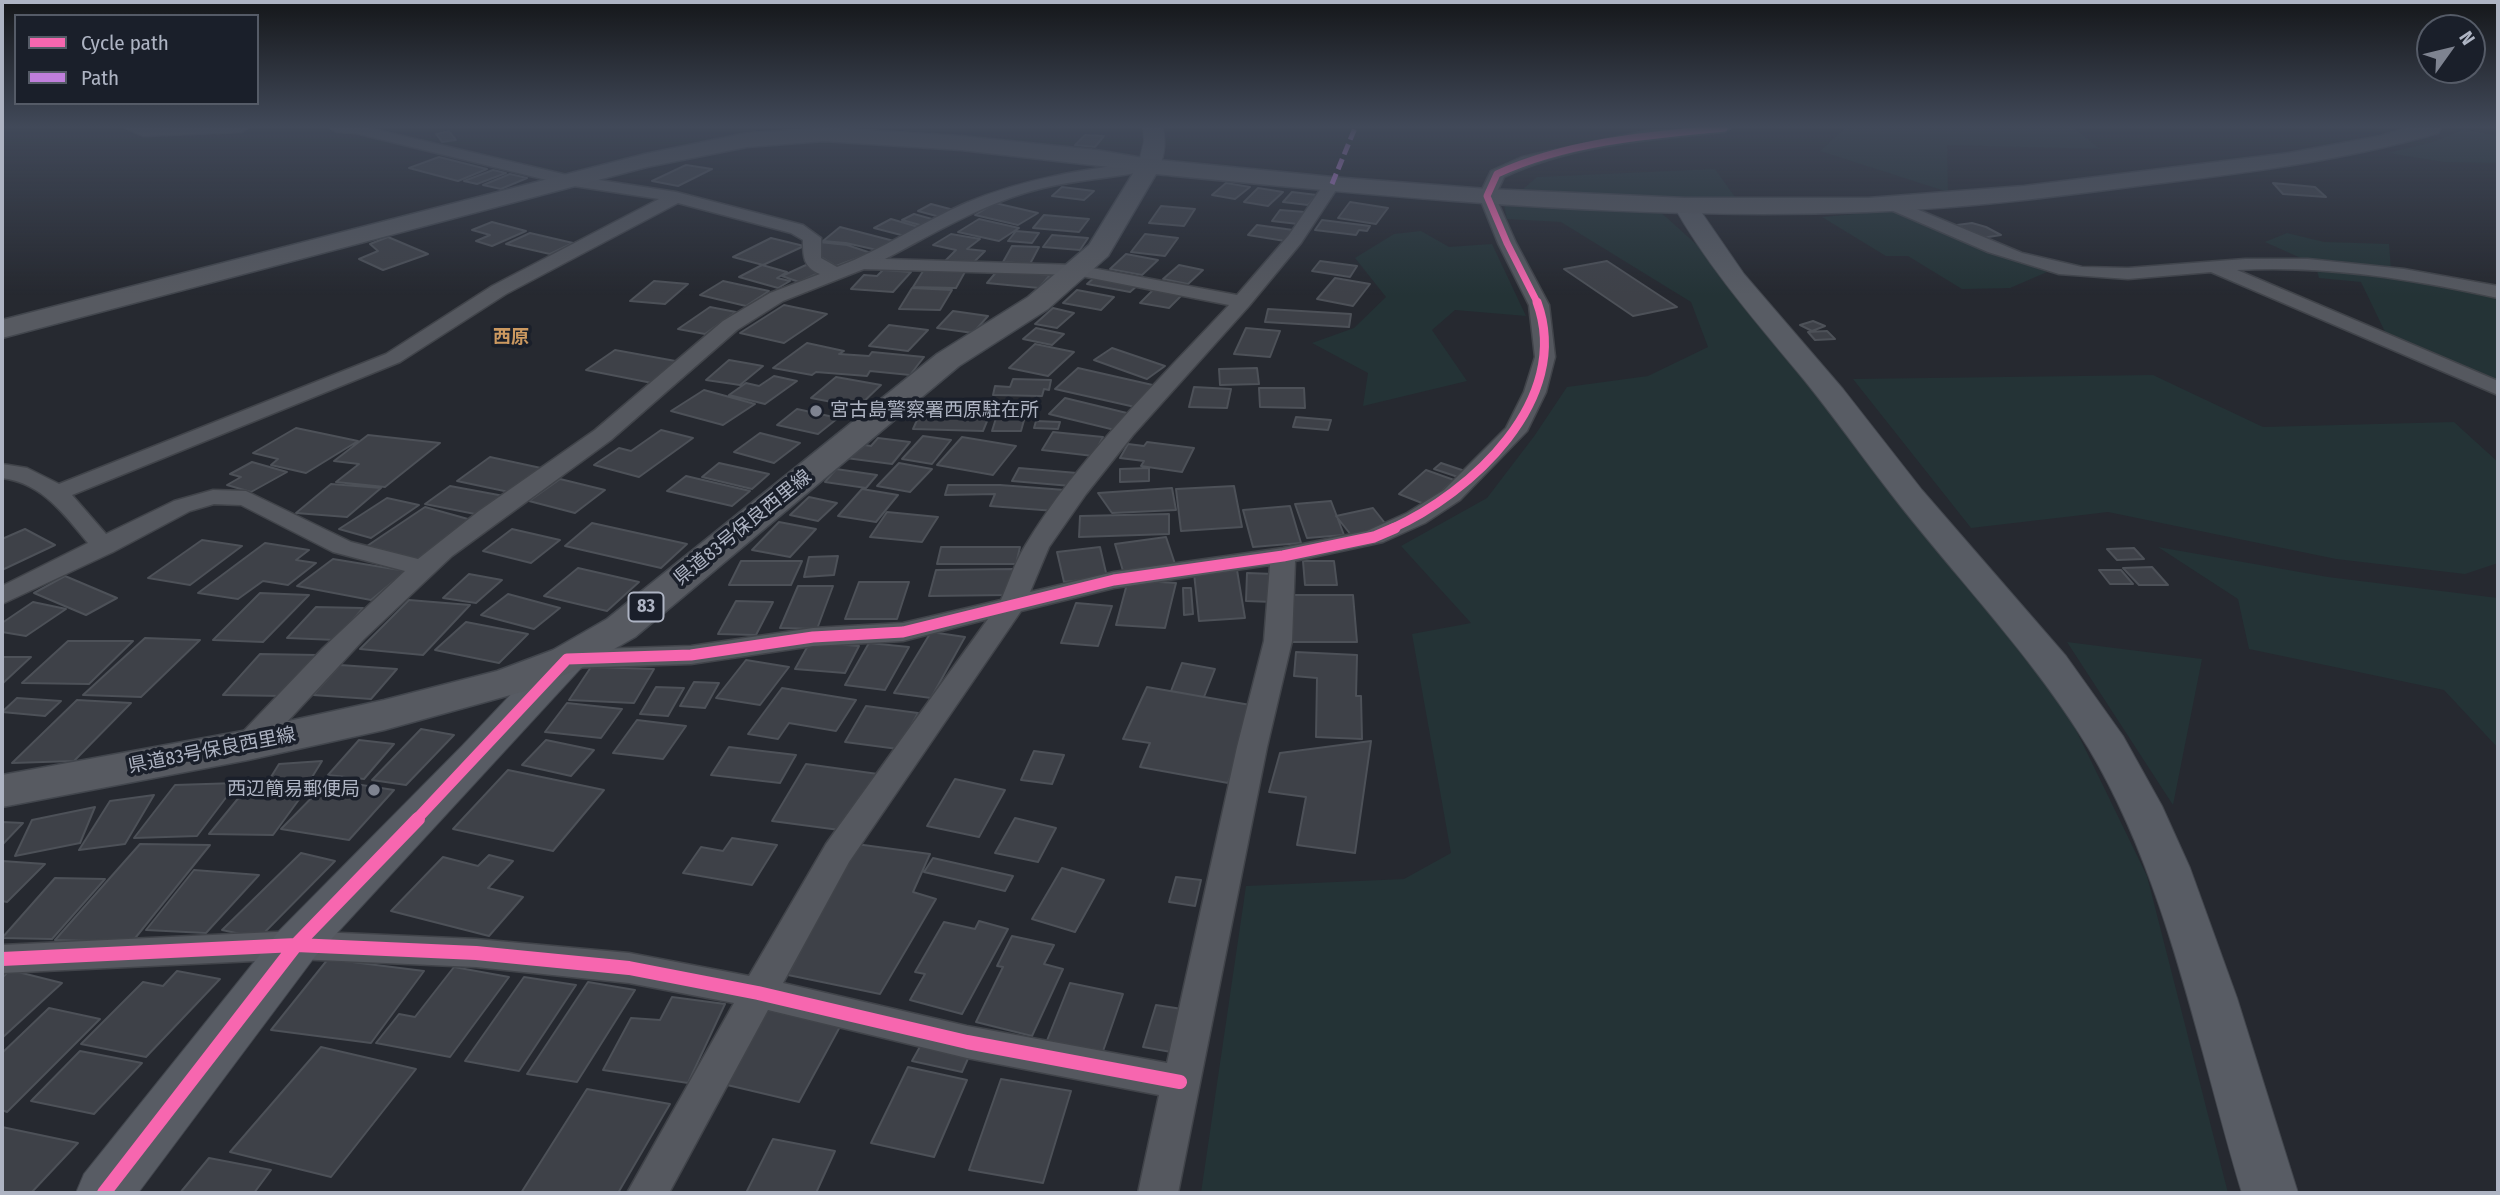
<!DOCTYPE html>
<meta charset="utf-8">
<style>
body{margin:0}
#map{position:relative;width:2500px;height:1195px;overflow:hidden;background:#262930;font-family:"Fira Sans Condensed",sans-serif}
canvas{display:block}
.frame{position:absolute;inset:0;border:4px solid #aeb4c3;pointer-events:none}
.legend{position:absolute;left:14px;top:14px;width:245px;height:91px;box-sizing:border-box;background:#1a1f2a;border:2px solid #555b67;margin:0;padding:9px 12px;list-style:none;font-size:21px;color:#aeb4c3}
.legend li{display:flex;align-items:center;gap:14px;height:35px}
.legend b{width:35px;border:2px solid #555b67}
.north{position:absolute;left:2416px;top:14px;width:70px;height:70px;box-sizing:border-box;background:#1a1f2a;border:2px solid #555b67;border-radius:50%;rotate:56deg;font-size:19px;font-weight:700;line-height:28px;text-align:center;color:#aeb4c3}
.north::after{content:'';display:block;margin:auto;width:24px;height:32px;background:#7e8390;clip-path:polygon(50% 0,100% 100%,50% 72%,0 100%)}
</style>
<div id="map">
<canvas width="2500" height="1195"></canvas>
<div class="frame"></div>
<ul class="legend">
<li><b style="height:9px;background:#f766af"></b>Cycle path</li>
<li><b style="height:9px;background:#c07fdc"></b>Path</li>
</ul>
<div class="north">N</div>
</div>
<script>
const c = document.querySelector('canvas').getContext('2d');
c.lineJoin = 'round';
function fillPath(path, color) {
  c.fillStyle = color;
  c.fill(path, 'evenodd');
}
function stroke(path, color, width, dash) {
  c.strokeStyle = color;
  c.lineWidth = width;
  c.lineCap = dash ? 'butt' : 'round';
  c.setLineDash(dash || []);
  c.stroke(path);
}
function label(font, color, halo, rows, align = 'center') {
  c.font = font + ' "Fira Sans Condensed","Noto Sans JP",sans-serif';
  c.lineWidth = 7;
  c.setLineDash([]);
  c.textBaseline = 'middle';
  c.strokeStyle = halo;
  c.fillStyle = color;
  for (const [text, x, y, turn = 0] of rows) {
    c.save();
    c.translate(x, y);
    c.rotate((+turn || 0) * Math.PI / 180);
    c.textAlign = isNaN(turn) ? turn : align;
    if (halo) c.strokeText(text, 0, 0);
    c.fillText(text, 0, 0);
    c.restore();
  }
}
fillPath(new Path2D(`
 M1845 128H2074L2100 149 1947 145 1948 192 1820 151Z
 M2464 129 2498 136V163L2443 162 2388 153 2432 142Z
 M1715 169 1735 197 1656 198 1522 190 1537 177Z
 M1504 205 1657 209 1707 254 2058 693 2147 876 2228 1193H1201L1246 886 1404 879 1451 853 1412 634 1471 623 1401 546 1487 498 1535 435 1567 387 1648 376 1708 347 1691 302 1561 222 1507 219Z
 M1898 210 2047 272 2010 288 1962 289 1908 256H1886L1822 217Z
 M1421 231 1449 247 1492 244 1526 316 1455 310 1432 330 1467 381 1363 406 1368 373 1312 343 1354 328 1386 297 1355 258 1394 234Z
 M2287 233 2324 242 2389 244 2391 270 2303 259 2265 242Z
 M2316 267 2498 295V383L2387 336 2361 282 2319 278Z
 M2153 375 2263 427 2454 422 2498 462V563L2465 574 2336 559 2108 512 1971 528 1853 379Z
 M2158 547 2328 577 2498 598V748L2444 690 2249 649 2238 599Z
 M2067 642 2202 659 2173 805Z`), '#243336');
const building = new Path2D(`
 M449 131 456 140 442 142 436 134Z
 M1085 135 1104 136 1095 147 1075 145Z
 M439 157 487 169 458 181 409 168Z
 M686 165 712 169 678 186 652 181Z
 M493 170 506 173 477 184 464 181Z
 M510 174 527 178 501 189 483 185Z
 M1226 183 1250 187 1235 199 1212 195Z
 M2273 183 2315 187 2326 197 2283 194Z
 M1062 187 1094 191 1084 200 1052 196Z
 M1258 188 1283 192 1268 206 1244 202Z
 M1292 192 1317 195 1308 205 1283 202Z
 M1350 202 1388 208 1376 224 1338 218Z
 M995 203 1038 213 1018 225 975 215Z
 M931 204 954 210 940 217 918 211Z
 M1161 206 1195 209 1184 226 1149 223Z
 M1280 210 1305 212 1298 224 1272 221Z
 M914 214 939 221 927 227 902 220Z
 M1044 215 1089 219 1079 232 1033 228Z
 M891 219 922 228 905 236 874 228Z
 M979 219 1019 228 999 241 958 232Z
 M1322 220 1370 226 1367 231 1359 230 1356 235 1315 230Z
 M492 222 526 231 492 246 476 241 490 235 472 230Z
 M1972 223 1986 227 2001 235 1982 238 1957 225Z
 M1257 225 1293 230 1285 241 1248 235Z
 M840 227 894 241 877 250 846 243 823 241Z
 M1016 231 1039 233 1032 243 1008 241Z
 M530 233 573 243 550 254 506 244Z
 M951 234 980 239 967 249 985 251 972 264 945 261 956 250 933 245Z
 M1145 234 1178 238 1165 256 1131 252Z
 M1052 235 1088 238 1080 250 1043 247Z
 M388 237 428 254 383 270 359 259 378 251 370 244Z
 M771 238 804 246 763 265 733 257Z
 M819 242 847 245 871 253 836 266 821 257Z
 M1012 246 1039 247 1030 264 1003 262Z
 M1126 254 1158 260 1142 275 1110 269Z
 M1320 261 1357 266 1350 277 1312 271Z
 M1607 261 1677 307 1633 316 1564 269Z
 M762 265 787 272 777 278 790 281 778 288 739 277Z
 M806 265 823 271 799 282 782 276Z
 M1179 265 1203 270 1188 284 1163 279Z
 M925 268 966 270 956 288 913 287Z
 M883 270 911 272 893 292 851 289 864 275 877 276Z
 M998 270 1050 275 1039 288 987 283Z
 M1095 277 1138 285 1130 292 1087 284Z
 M1335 278 1370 284 1353 306 1317 299Z
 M654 281 688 284 665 304 630 301Z
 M723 281 769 291 746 306 700 295Z
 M912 288 952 290 940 310 899 309Z
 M1154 289 1183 294 1169 308 1140 303Z
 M1077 290 1114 297 1101 310 1063 303Z
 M784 305 827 314 784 343 740 333Z
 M710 307 736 312 705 334 678 329Z
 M1053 308 1074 313 1057 328 1035 324Z
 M1268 309 1351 314 1349 327 1265 322Z
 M953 311 988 316 973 333 937 328Z
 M1813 321 1825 326 1812 331 1800 325Z
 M889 325 928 330 908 351 869 346Z
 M1036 328 1064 334 1052 345 1023 339Z
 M1246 328 1280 331 1270 357 1234 354Z
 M1827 331 1835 339 1815 340 1808 332Z
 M807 343 844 351 839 354 869 356 872 352 924 357 910 375 870 371 867 376 816 372 812 375 773 368Z
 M1035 344 1074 352 1048 376 1009 368Z
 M1112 348 1165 366 1147 379 1094 360Z
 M615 350 681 362 652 383 586 370Z
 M729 360 763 366 740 385 706 380Z
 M1078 368 1157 386 1135 407 1055 389Z
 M1257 368 1259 384 1220 385 1219 369Z
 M774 376 797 381 765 404 729 395 746 383 759 386Z
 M836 377 881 385 858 407 811 398Z
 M1013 379 1051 380 1049 390 1044 389 1042 396 993 395 995 386 1010 387Z
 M1194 387 1231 389 1227 408 1189 407Z
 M1259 388H1304L1305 408 1260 407Z
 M704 390 755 404 723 425 671 411Z
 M1065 398 1131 414 1115 430 1049 414Z
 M1001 402 1037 403 1034 413H1026L1021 431H992Z
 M923 407 992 409 983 431 913 429Z
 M797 409 838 418 818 434 777 425Z
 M1296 417 1331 420 1328 430 1293 427Z
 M1036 421 1060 422 1058 429 1034 428Z
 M296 428 358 441 306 473 271 465 278 459 253 453Z
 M661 430 693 438 639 477 594 465 619 448 631 451Z
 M1053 432 1103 437 1093 456 1042 450Z
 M760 433 800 443 774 463 734 452Z
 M368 435 440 443 385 487 336 482 359 464 334 461Z
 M923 436 951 440 932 464 902 459Z
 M962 437 1016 446 993 475 937 465Z
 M878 438 910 442 892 464 846 458 858 444 871 446Z
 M1147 442 1194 448 1182 472 1141 466 1144 461 1120 458 1128 444 1144 446Z
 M490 457 541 468 509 492 457 481Z
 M252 462 287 472 251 492 227 485 241 477 230 474Z
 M719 463 769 474 752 489 702 477Z
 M899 463 932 469 910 492 877 486Z
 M1441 463 1465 471 1458 477 1434 469Z
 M1019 468 1077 473 1071 486 1012 481Z
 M1149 468V481L1120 482V469Z
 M836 469 877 475 866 488 825 482Z
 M1426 470 1454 480 1427 505 1399 494Z
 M686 476 750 491 732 506 667 491Z
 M560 479 605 490 575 513 529 501Z
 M331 484 381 488 347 517 296 513Z
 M948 485H1000L1065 490 1055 511 990 506 995 494 945 495Z
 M450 486 504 496 480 515 425 504Z
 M1234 486 1242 527 1181 531 1176 489Z
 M1172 488 1176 510 1112 513 1098 493Z
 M862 489 898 495 876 522 838 516Z
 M809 497 837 503 818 521 790 515Z
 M387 498 419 505 371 538 339 529Z
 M1331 501 1344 535 1307 538 1295 504Z
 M1290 506 1301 543 1253 547 1243 510Z
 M425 507 475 521 416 560 367 546Z
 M1373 508 1388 527 1351 535 1336 516Z
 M887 512 938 517 922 542 870 537Z
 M1169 514V534L1079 537 1080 516Z
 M779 522 816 529 790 557 752 550Z
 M592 523 687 544 661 568 565 546Z
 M25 529 55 545 2 570V539Z
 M512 529 560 540 531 563 483 551Z
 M1166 537 1175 564 1123 571 1115 544Z
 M202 540 242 546 190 585 148 578Z
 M265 543 309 550 296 560 316 563 288 585 263 581 238 599 198 593Z
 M941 547H1020L1016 564H937Z
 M1100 547 1107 577 1064 582 1057 552Z
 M2134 548 2144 559 2117 560 2107 549Z
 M838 556 834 575 804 577 809 557Z
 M333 559 406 571 371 600 297 586Z
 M741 561H802L791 585H729Z
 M1303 561H1334L1337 585H1305Z
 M2152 567 2168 585H2139L2123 568Z
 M578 568 639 582 607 611 544 596Z
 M1014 569 1008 595 929 596 936 570Z
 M1237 570 1245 618 1199 621 1194 573Z
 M2099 570H2121L2133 584H2110Z
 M1247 573 1274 574V602L1246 601Z
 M469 574 502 580 476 603 443 598Z
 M65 576 117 598 86 615 34 593Z
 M1128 580 1176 583 1165 628 1116 625Z
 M859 582H909L897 619H845Z
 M798 586H833L817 629 780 628Z
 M1183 588H1191L1193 614 1184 615Z
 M260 593 309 595 263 642 213 640Z
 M508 594 560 608 534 629 481 615Z
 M1289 595H1353L1357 642H1291Z
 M409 600 470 605 423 655 360 649Z
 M736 601 773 602 756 635 718 634Z
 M33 602 66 609 26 636 2 632V623Z
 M1076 603 1112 606 1098 646 1061 643Z
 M316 607 363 608 336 640 287 638Z
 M466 622 528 634 499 663 435 650Z
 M931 632 965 637 931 698 894 693Z
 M145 638 200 640 141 697 83 695Z
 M68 641H133L89 684 22 683Z
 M810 642 859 646 845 673 795 669Z
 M869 643 909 647 885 690 845 685Z
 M1296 652 1357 655 1356 696H1361L1362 739 1316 737 1317 678 1294 676Z
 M260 654 317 655 283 696 223 695Z
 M2 657H31L2 684Z
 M746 660 789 667 760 705 716 698Z
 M1182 663 1215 669 1204 697 1171 691Z
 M340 665 397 669 371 699 313 695Z
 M591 667 654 669 634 703 569 700Z
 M694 682 719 683 705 708 680 706Z
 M656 687 684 688 668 716 640 714Z
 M1147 687 1256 706 1228 783 1140 767 1150 743 1123 739Z
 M782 688 856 700 836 731 789 723 778 739 748 734Z
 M17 698 61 701 45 716 2 712Z
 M77 700 131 703 74 761 12 763Z
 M567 703 622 709 601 738 545 732Z
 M866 706 918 713 898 749 845 742Z
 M637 720 686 726 663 759 613 753Z
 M421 729 454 735 406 785 372 780Z
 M359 740 394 744 364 779 328 775Z
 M546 740 594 750 571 776 522 765Z
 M1371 741 1355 853 1297 845 1306 797 1269 792 1280 753Z
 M729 747 796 755 780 783 711 775Z
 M1034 751 1064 755 1052 784 1021 780Z
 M322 761 309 782 266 785 279 764Z
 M806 764 878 774 847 831 772 821Z
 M508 770 604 790 553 851 453 829Z
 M955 779 1005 790 979 837 927 826Z
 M329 780 394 790 349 840 281 829Z
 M237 783 197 836 134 838 175 785Z
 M245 790H306L273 835 209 834Z
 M154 795 125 844 79 850 110 801Z
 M95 807 80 843 15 856 32 820Z
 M1015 818 1056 828 1038 862 995 853Z
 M2 822 23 823 2 845Z
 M732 838 777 845 752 885 683 873 701 847 723 851Z
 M140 844 210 845 132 942 55 940Z
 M856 844 930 854 913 892 936 899 880 994 788 975Z
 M301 853 335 861 259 938 222 930Z
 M489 855 513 861 488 888 523 897 489 936 391 911 443 857 478 866Z
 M933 858 1013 876 1005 891 924 872Z
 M2 861 45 864 7 902 2 901Z
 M1062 868 1104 880 1075 932 1032 919Z
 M194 870 259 875 206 933 146 930Z
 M1176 877 1201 880 1195 906 1169 902Z
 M55 878 105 879 52 939 2 938Z
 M979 921 1008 929 962 1014 910 1000 925 974 915 972 944 922 975 929Z
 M1012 936 1054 945 1044 964 1063 969 1032 1036 976 1022 1003 967 997 966Z
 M328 959 424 971 371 1043 271 1030Z
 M454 967 509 977 450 1057 376 1043 399 1014 415 1017Z
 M10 970 62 983 2 1038V978Z
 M177 971 220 979 146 1057 81 1044 143 982 163 986Z
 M524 977 576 985 519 1071 465 1061Z
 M588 982 635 990 577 1082 527 1074Z
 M1070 983 1123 994 1102 1054 1046 1043Z
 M672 997 725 1004 688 1083 603 1070 631 1018 660 1020Z
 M1156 1005 1182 1009 1171 1052 1143 1047Z
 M49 1008 100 1019 7 1112 2 1110V1053Z
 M769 1008 842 1023 799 1102 723 1084Z
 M922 1043 970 1054 962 1072 912 1061Z
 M321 1047 416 1069 331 1177 230 1152Z
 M80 1051 142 1063 94 1114 31 1101Z
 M908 1067 967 1080 934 1157 871 1143Z
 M1001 1079 1071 1091 1043 1183 969 1170Z
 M587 1089 670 1104 618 1193H521Z
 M2 1127 78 1143 31 1193H2Z
 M773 1139 835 1151 816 1193H746Z
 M209 1158 271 1170 254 1193H180Z`);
fillPath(building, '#3e4148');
stroke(building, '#4d5158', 2);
const street = new Path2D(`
 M125 128H248L241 132 143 136Z
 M330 128H369L567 175 676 192 803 225 821 238V258L837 267C882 250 922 222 966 203 1025 178 1087 169 1149 161L1155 163 1157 166 1155 169C1118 178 1079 179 1043 188 985 202 937 232 885 259L1076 265 1237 295 1289 235 1326 181H1338L1340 184 1301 243 1249 306 1133 435 1086 494 1049 547 1030 592 1114 572 1283 548 1367 531 1407 513 1444 490 1506 428 1524 392 1535 357 1529 305 1498 243 1479 196 1491 171 1522 157 1645 131 1731 128 1724 132C1651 139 1571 145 1504 177L1495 196 1516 243 1549 305 1555 357 1546 392 1527 431 1460 500 1425 523 1383 542 1295 561 1292 641 1267 747 1178 1193H1138L1159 1095 967 1058 768 1010 669 1193H627L734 1003 629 983 476 967 296 959 2 973V945L296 931 476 939 629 953 749 976 826 844 988 619 903 641 813 646 691 664 567 668 557 665 553 659 557 653 567 650 691 646 813 628 903 623 1001 600C1009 582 1015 562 1025 546 1076 460 1161 378 1229 305L1076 275 864 269 783 301 737 330 611 440 452 556 364 639 259 752 248 755 237 752 233 745 237 738 323 648 405 571 333 552 241 505 214 504 190 511 113 552 2 604V586L88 543C64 514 42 483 2 478V464L27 468 59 484 386 354 492 286 659 199 567 185 355 133 337 132ZM678 203 791 233 803 240C803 256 803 267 820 274L770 293 723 321 595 430 479 511 418 559 351 542 246 491 213 490 174 501 106 534 72 495 400 362 506 294ZM1270 565 1264 641 1237 747 1167 1063 967 1026 783 983 849 862 1021 611 1114 588Z
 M1890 198 2022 253 2082 267 2128 268 2245 259H2308L2404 269 2498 286V298C2412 279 2325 265 2237 270L2498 381V395L2211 272 2128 279 2059 274 1988 252 1884 207 1882 203 1884 199Z`);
const secondary = new Path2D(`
 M1143 128H1163C1166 142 1165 158 1157 171H1141L1138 166 1144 141Z
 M1685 198 1693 200 1744 274 1843 389 1922 490 2066 656 2123 736 2162 806 2190 868 2237 998 2298 1193H2242C2198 1047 2168 882 2089 749 2040 668 1975 598 1915 524 1877 478 1843 428 1805 381 1758 324 1710 270 1673 205L1677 200Z
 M567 646 581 650 586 659 581 668 313 959 138 1193H76L84 1174 279 931 462 746 553 650Z`);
const primary = new Path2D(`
 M831 128 961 136 1096 150 1149 159 1332 177 1487 189 1685 198H1868L2024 186 2289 153 2380 136 2407 128H2441L2438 133C2342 161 2244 173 2145 185 2053 197 1960 209 1867 212 1630 221 1392 197 1156 174L1108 256 1048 309 959 366 635 637 581 668 525 691 384 730 248 760 2 807V775L248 730 384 700 497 671 553 650 607 619 937 354 1028 297 1089 245 1135 170 961 150 824 141 747 147 647 167 2 338V320L645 154 747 133Z`);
stroke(street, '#41444a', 3);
stroke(secondary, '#42464d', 2);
stroke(primary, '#42464d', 3);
fillPath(street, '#55585f');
fillPath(secondary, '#585c64');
fillPath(primary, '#575a61');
stroke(new Path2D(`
 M1332 184 1355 128`), '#c07fdc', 5, [11, 5]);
stroke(new Path2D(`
 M1538 304 1507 243 1487 196 1497 174C1566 142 1648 135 1724 128`), '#f766af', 7);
stroke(new Path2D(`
 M1391 529C1471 493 1573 400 1537 302`), '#f766af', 9);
stroke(new Path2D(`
 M416 820 567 659 691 655 813 637 903 632 1114 580 1283 556 1374 537 1395 528`), '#f766af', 11);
stroke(new Path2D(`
 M2 959 296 945 476 953 629 968 758 993 967 1042 1180 1082
 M104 1193 296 945 418 819`), '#f766af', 14);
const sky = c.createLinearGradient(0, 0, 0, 295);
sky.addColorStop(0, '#15171a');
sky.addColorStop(0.43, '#414959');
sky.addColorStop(1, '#41495900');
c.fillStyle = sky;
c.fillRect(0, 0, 2500, 295);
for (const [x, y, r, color] of [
 [816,411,7,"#7e8390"],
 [374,790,7,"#7e8390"]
]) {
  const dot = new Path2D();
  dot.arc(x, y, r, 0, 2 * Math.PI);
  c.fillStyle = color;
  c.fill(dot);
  stroke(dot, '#1a1f2a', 2.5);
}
label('bold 18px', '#cc9960', '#1a1f2a', [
 ["西原",511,338]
]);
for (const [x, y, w] of [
 [646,607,35]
]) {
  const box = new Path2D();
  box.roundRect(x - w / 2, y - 14.5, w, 29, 5);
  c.fillStyle = '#1a1f2a';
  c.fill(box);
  stroke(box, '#aeb4c3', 2);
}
label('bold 18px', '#aeb4c3', null, [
 ["83",646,607]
]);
label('19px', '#aeb4c3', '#1a1f2a', [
 ["宮古島警察署西原駐在所",830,411],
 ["西辺簡易郵便局",360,790,"right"]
], 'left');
label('19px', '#aeb4c3', '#1a1f2a', [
 ["県道83号保良西里線",743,528,-39],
 ["県道83号保良西里線",212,751,-11]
]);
</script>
